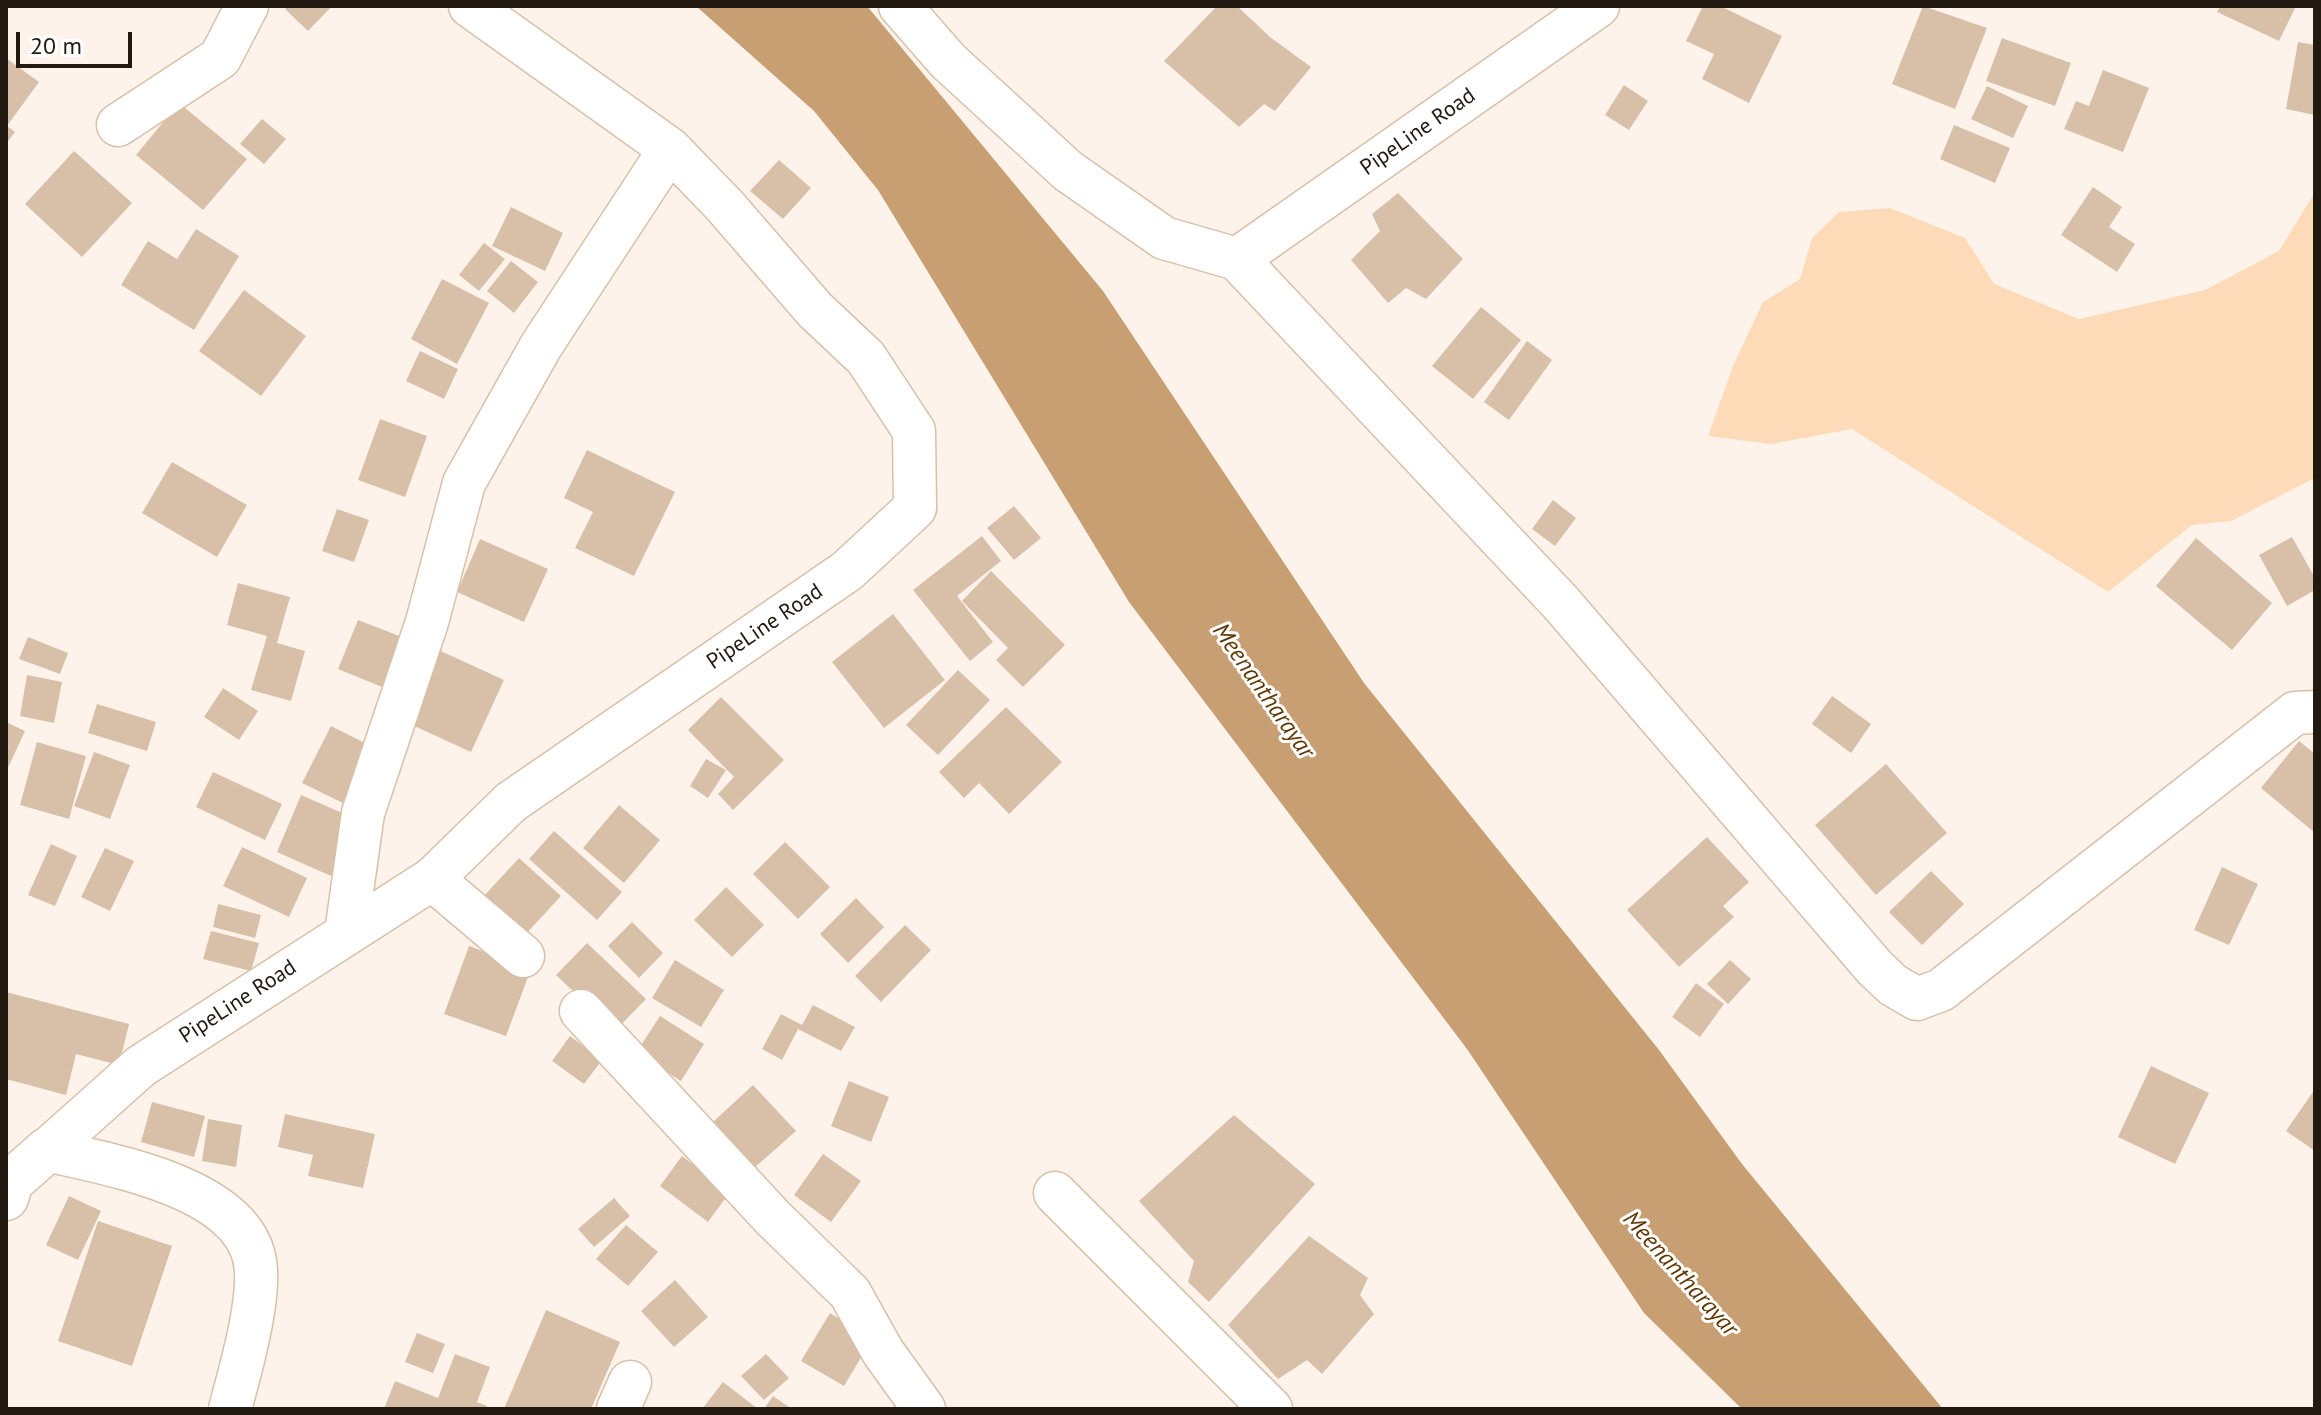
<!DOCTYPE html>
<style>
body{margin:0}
#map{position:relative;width:2321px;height:1415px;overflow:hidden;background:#fef3ea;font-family:"PT Sans",sans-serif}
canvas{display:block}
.frame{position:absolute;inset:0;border:8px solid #221a11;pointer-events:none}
.scale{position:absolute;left:16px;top:32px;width:116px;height:36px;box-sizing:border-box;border:4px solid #221a11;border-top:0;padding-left:10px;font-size:24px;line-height:28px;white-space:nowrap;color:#221a11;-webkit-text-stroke:6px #fff;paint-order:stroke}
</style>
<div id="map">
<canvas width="2321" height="1415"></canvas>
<div class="frame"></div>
<div class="scale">20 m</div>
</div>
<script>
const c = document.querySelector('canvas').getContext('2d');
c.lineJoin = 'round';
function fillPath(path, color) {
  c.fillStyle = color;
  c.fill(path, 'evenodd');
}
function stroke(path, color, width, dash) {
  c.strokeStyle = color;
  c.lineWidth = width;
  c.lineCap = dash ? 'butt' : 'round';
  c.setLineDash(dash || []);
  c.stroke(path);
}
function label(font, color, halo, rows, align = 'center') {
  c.font = font + ' "PT Sans",sans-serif';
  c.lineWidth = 6;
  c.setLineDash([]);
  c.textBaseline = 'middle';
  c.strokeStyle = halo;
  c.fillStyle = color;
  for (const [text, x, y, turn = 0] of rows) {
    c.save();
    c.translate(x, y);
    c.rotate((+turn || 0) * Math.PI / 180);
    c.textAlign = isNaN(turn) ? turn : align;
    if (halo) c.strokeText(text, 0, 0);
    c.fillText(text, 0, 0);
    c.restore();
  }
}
fillPath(new Path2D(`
 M2312 197 2315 198V478L2231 521 2192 525 2108 592 1852 429 1771 444 1708 436 1733 366 1763 302 1800 279 1812 238 1839 212 1890 208 1965 238 1994 284 2079 319 2205 290 2279 251Z`), '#fedbb8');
fillPath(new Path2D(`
 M696 6H867L1103 291 1364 683 1659 1050 1742 1164 1943 1409H1742L1644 1313 1467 1049 1129 602 878 190 814 111Z`), '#c89e73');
fillPath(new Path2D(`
 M288 6H332L308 31 285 9Z
 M1217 6H1237L1270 37 1311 67 1275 111 1264 104 1239 127 1164 61Z
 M1703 6H1720L1782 36 1749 103 1702 79 1714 54 1686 41Z
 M1923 6 1987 28 1955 109 1892 84Z
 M2220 6H2296L2279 41 2217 12Z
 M2002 38 2071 63 2055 106 1986 81Z
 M2298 42 2315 45V115L2286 109Z
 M6 58 39 82 7 126 15 132 6 144Z
 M2103 70 2149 88 2123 152 2064 129 2076 101 2089 106Z
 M1624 85 1648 101 1629 130 1605 115Z
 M1987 86 2028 106 2013 138 1971 119Z
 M179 103 247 159 203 210 136 155Z
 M262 119 286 139 264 164 240 144Z
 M1954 125 2010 148 1995 183 1940 159Z
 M74 151 132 203 82 257 25 204Z
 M779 160 811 188 783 219 750 191Z
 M2093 187 2122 207 2109 227 2135 244 2117 272 2061 235Z
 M1398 193 1463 259 1426 299 1406 288 1388 303 1351 260 1380 231 1372 214Z
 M511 207 563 233 545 271 492 246Z
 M196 229 239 256 194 330 121 285 148 241 177 259Z
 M484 243 505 259 479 291 459 275Z
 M511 261 538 282 514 313 487 291Z
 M442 279 489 303 457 364 411 339Z
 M244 290 306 336 261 396 199 351Z
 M1481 307 1521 340 1473 399 1432 366Z
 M1527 341 1552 360 1509 420 1484 402Z
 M420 351 458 369 444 399 406 381Z
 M380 419 427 436 405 497 358 480Z
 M587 450 675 492 634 576 575 548 593 512 564 498Z
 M172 462 247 505 217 557 142 513Z
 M1553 500 1576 518 1555 546 1532 529Z
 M1014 506 1041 538 1014 560 987 528Z
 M337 509 369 520 354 562 322 551Z
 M982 536 1001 561 957 596 993 642 970 661 913 590Z
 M2292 537 2315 578V590L2287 606 2259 555Z
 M2196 538 2272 603 2232 650 2156 586Z
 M480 539 548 569 524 622 457 592Z
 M991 571 1065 645 1023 687 996 660 1008 648 962 601Z
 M238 583 290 597 277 643 305 651 291 701 251 690 267 636 227 625Z
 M893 614 945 680 884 728 832 662Z
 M358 620 407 639 387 689 338 669Z
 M28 637 68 653 60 674 19 659Z
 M432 647 504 680 471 752 399 719Z
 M958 670 990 700 938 755 906 725Z
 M27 675 62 682 54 723 20 716Z
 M223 688 258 711 239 740 204 717Z
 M1832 696 1871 724 1851 753 1812 724Z
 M721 697 784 760 733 810 718 794 734 777 688 730Z
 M97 704 156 722 147 751 88 733Z
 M1006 707 1062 762 1009 814 979 783 964 798 939 772Z
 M6 722 25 731 6 772Z
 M331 726 379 750 351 807 302 783Z
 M2299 741 2315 754V833L2261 788Z
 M37 742 86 756 69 819 20 805Z
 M94 752 130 765 110 819 74 806Z
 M706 759 726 770 708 798 690 786Z
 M1886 764 1947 833 1876 895 1815 825Z
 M213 772 282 804 265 840 196 807Z
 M301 795 356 819 331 876 277 852Z
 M619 805 660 840 624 883 583 848Z
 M554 831 622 892 597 920 529 859Z
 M1707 837 1749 882 1723 906 1734 917 1679 967 1627 910Z
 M785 842 830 887 798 919 753 874Z
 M51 844 77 856 55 906 28 895Z
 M242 847 307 878 289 917 223 886Z
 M105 848 134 861 110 911 81 897Z
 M519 858 561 896 524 936 482 898Z
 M2222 867 2258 884 2229 945 2194 930Z
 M1931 871 1964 904 1922 945 1889 912Z
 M726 887 764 925 732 957 694 920Z
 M856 898 884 927 848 963 820 934Z
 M218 904 261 915 255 938 213 927Z
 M632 922 663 953 639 978 608 946Z
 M905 925 931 950 881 1002 855 976Z
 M211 931 259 943 251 971 203 959Z
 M587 943 646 999 615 1031 556 975Z
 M469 946 531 969 506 1036 444 1014Z
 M675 960 724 990 701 1027 652 998Z
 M1730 960 1751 979 1728 1004 1707 984Z
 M1696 983 1724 1004 1700 1037 1672 1017Z
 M6 992 129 1024 119 1065 76 1054 66 1095 6 1079Z
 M813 1005 855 1027 841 1051 798 1029 782 1060 762 1049 781 1014 802 1025Z
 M660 1016 704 1044 681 1081 636 1053Z
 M570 1036 602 1060 584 1084 552 1061Z
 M2151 1066 2209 1093 2175 1164 2118 1137Z
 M849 1081 889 1097 871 1142 831 1126Z
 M753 1085 796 1131 754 1168 713 1122Z
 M2315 1089V1151L2286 1131Z
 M152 1102 205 1116 194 1157 141 1142Z
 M285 1114 375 1134 363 1188 308 1176 313 1155 278 1147Z
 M1234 1115 1315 1184 1209 1302 1188 1282 1194 1261 1139 1201Z
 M208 1119 242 1125 236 1167 202 1161Z
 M823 1154 861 1181 831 1222 794 1195Z
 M682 1156 730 1192 708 1222 660 1186Z
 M69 1196 101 1211 78 1260 46 1245Z
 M614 1198 630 1216 594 1247 578 1229Z
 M98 1221 172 1246 132 1366 58 1341Z
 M626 1225 658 1252 628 1286 596 1259Z
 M1309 1236 1368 1278 1360 1295 1374 1314 1322 1374 1307 1360 1278 1379 1228 1325Z
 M675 1280 708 1317 674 1347 641 1311Z
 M546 1310 620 1342 591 1409H504Z
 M830 1313 872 1339 844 1386 801 1361Z
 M417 1333 445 1344 433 1373 405 1362Z
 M455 1354 490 1367 477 1402 487 1406 486 1409H384L395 1381 438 1398Z
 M766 1354 789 1378 764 1400 741 1376Z
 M723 1382 758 1409H702Z
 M773 1396 792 1409H764Z`), '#d8c0a8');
const minor = new Path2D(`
 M900 6 948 61 1068 171 1164 238 1237 259 1561 603 1875 968 1893 985 1917 999 1941 990 2295 713 2315 712
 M118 125 220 58 247 6
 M1237 259 1598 6
 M432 879 523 956
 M346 933 363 813 427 622 464 483 541 346 670 149
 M581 1011 773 1218 850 1293 883 1352 924 1409
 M47 1150 141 1066 432 879 511 802 847 571 915 508 914 431 866 358 815 310 725 206 670 149 470 6
 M47 1150C110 1165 253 1188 256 1271 258 1309 240 1372 230 1409
 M1055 1193 1271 1409
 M618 1409 630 1382`);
const tertiary = new Path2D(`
 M6 1198 11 1182 47 1150`);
stroke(minor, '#d8c0a8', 45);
stroke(tertiary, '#d8c0a8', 47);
stroke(minor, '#fff', 42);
stroke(tertiary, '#fff', 44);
label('22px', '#221a11', '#fff', [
 ["PipeLine Road",1418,132,-35],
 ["PipeLine Road",765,627,-34],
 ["PipeLine Road",238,1002,-33]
]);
label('italic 24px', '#5f3700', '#fff', [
 ["Meenantharayar",1263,691,55],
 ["Meenantharayar",1680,1274,48]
]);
</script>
